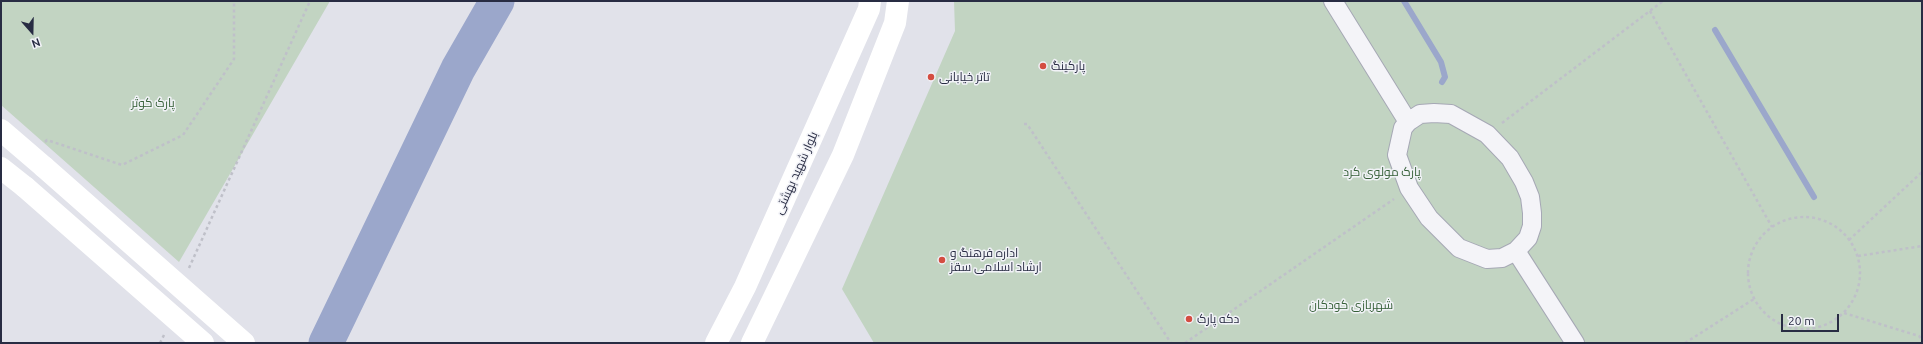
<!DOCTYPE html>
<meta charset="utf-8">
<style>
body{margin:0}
#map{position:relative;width:1923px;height:344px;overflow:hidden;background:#e1e2ea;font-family:Ubuntu,sans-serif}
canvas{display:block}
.frame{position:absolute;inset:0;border:2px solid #282c43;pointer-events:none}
.north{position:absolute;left:12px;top:12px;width:40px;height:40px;-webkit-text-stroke:3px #f1f2f7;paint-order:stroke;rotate:160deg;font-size:11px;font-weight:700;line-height:16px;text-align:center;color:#282c43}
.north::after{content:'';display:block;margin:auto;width:14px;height:18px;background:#282c43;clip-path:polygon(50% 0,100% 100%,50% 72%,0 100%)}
.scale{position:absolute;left:1781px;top:314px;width:58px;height:18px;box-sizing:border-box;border:2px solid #282c43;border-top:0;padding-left:5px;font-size:12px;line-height:14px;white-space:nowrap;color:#282c43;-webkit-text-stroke:3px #f1f2f7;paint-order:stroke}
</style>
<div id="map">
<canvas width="1923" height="344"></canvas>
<div class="frame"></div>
<div class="north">N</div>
<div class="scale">20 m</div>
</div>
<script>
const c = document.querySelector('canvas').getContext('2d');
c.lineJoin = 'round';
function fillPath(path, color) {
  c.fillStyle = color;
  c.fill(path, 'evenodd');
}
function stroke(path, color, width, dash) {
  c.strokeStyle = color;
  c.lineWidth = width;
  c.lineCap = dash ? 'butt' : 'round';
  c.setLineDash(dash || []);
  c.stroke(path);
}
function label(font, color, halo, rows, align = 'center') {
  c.font = font + ' Ubuntu,Cairo,sans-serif';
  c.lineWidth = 3;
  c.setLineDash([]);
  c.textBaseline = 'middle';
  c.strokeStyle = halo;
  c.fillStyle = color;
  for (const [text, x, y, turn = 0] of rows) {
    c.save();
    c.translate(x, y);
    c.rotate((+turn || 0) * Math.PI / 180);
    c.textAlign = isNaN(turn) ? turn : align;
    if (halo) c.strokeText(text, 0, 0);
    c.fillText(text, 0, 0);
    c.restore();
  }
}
fillPath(new Path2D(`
 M1 1H330L179 262 1 105Z
 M954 1H1922V343H874L842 289 955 31Z`), '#c2d4c2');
stroke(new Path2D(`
 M1404 1 1441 62 1445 77 1442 82
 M1715 30 1814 197`), '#9ba7cb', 6);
stroke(new Path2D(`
 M326 343 458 69 497 1`), '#9ba7cb', 35);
const street = new Path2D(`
 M1333 1 1408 122
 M1434 113 1451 114 1487 134 1510 158 1524 182 1530 197 1532 213V226L1528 238 1516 251 1502 258 1487 259 1459 248 1429 218 1409 188 1397 155 1403 128 1408 122 1420 114Z
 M1516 251 1575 343`);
stroke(street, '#a6a8b5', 20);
stroke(new Path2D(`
 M1650 11 1772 227
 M1502 123 1663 1
 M1024 124H1027L1171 343
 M45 142 47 140 122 165 183 135 234 59V1
 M1748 273a56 56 0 1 1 112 0a56 56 0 1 1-112 0Z
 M1849 240 1922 172
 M1858 256 1922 246
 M189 268 310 1
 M1844 313 1919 336 1922 340
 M160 343 164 335
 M1185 343 1394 199
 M1685 343 1754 299`), '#bfc0c9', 2.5, [3, 3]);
stroke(street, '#f4f4f8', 18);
stroke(new Path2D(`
 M1 130 44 167
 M1 168 25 187
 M716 343 745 287 869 9 870 1
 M752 343 843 155 895 23 898 1`), '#fff', 22);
stroke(new Path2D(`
 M44 167 244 343
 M25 187 203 343`), '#fff', 22);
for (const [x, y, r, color] of [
 [1043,66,4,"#d44d41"],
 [931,77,4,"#d44d41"],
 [942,260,4,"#d44d41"],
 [1189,319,4,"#d44d41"]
]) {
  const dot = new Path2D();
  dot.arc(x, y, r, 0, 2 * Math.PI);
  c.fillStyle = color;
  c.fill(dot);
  stroke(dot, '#f1f2f7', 1.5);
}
label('12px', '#282c43', '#f1f2f7', [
 ["پارکینگ",1051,66],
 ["تاتر خیابانی",939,77],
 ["اداره فرهنگ و",950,253],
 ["ارشاد اسلامی سقز",950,267],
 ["دکه پارک",1197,319]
], 'left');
label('12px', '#355f37', '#f1f2f7', [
 ["پارک کوثر",153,103],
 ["پارک مولوی کرد",1382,172],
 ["شهربازی کودکان",1351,305]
]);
label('12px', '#282c43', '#f1f2f7', [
 ["بلوار شهید بهشتی",796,173,-66]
]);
</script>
